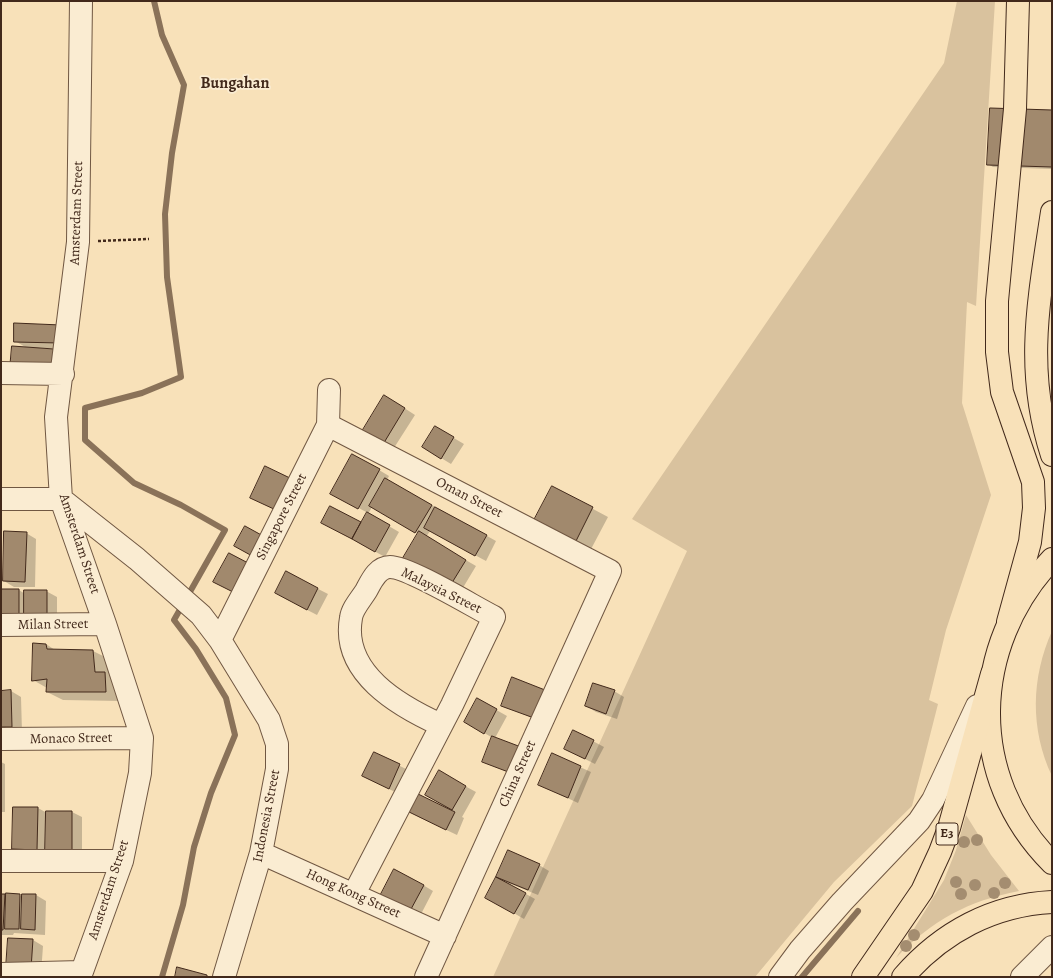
<!DOCTYPE html>
<style>
body{margin:0}
#map{position:relative;width:1053px;height:978px;overflow:hidden;background:#f8e1b9;font-family:Alegreya,serif}
canvas{display:block}
.frame{position:absolute;inset:0;border:2px solid #42291b;pointer-events:none}
</style>
<div id="map">
<canvas width="1053" height="978"></canvas>
<div class="frame"></div>
</div>
<script>
const c = document.querySelector('canvas').getContext('2d');
c.lineJoin = 'round';
function fillPath(path, color) {
  c.fillStyle = color;
  c.fill(path, 'evenodd');
}
function stroke(path, color, width, dash) {
  c.strokeStyle = color;
  c.lineWidth = width;
  c.lineCap = dash ? 'butt' : 'round';
  c.setLineDash(dash || []);
  c.stroke(path);
}
function label(font, color, halo, rows, align = 'center') {
  c.font = font + ' Alegreya,serif';
  c.lineWidth = 3.5;
  c.setLineDash([]);
  c.textBaseline = 'middle';
  c.strokeStyle = halo;
  c.fillStyle = color;
  for (const [text, x, y, turn = 0] of rows) {
    c.save();
    c.translate(x, y);
    c.rotate((+turn || 0) * Math.PI / 180);
    c.textAlign = isNaN(turn) ? turn : align;
    if (halo) c.strokeText(text, 0, 0);
    c.fillText(text, 0, 0);
    c.restore();
  }
}
fillPath(new Path2D(`
 M957 1H995L976 306 967 302 962 403 991 495 946 630 929 700 938 704 912 806 834 882 755 977H493L687 551 632 519 944 63Z
 M1052 631V776C1030 729 1031 678 1052 631Z
 M966 815 991 855 1019 891C968 901 932 920 896 958L944 880 956 850Z`), '#d9c29e');
fillPath(new Path2D(`
 M1052 111V169L993 167 988 164Z
 M15 324 70 348H27L15 341Z
 M395 402 415 415 392 451 382 445Z
 M435 427 464 444 451 464 423 447Z
 M379 470 389 476 387 480 496 541 486 561 430 531 426 537 476 566 461 591 405 558 419 534 372 507 368 514 399 532 385 557 332 528 330 507 362 524 368 513 342 499Z
 M552 487 608 517 590 551 550 530Z
 M26 533 36 539 35 587H14L4 581Z
 M287 573 328 594 317 615 286 599Z
 M1 590H19L25 594 46 591 57 597V629H8Z
 M46 644 55 650 93 651 109 659 110 676 120 682 121 701 63 700 47 692V688L33 680Z
 M513 678 544 723 502 705Z
 M11 691 21 697 22 732 1 733V692Z
 M614 691 624 697 617 719 596 712 586 706Z
 M477 699 507 716 495 738 521 778 483 761 493 738 465 722Z
 M574 731 604 747 595 764 565 749Z
 M374 753 410 771 399 794 363 776Z
 M553 755 591 772 578 803 540 785Z
 M1 762 5 764V812H1Z
 M439 772 476 792 462 817 464 818 457 835 419 817 450 809 426 795Z
 M38 808 47 813 72 812 82 817V860L23 855 13 849Z
 M539 865 549 871 538 895 511 884 510 885 535 899 524 919 486 897 497 877Z
 M423 885 433 891 420 916 391 901Z
 M7 894 23 896V895H36L46 901 45 935 14 933 13 935H1V895L7 897Z
 M9 939 33 940 43 946 41 974Z`), '#0003');
stroke(new Path2D(`
 M154 1 162 35 184 85 172 153 165 214 167 277 181 377 142 393 85 408V440L134 483 181 505 225 530 174 620 196 649 226 698 235 735 211 793 194 847 183 905 162 977
 M802 977 858 911`), '#8a7259', 6);
const building = new Path2D(`
 M990 108 1052 110V167L987 165Z
 M14 323 61 325 60 343 14 342Z
 M12 346 54 349 52 372 10 369Z
 M384 395 405 408 382 446 361 433Z
 M435 426 454 437 441 459 422 447Z
 M352 454 380 469 358 509 330 494Z
 M265 466 292 479 276 510 250 498Z
 M385 478 432 505 415 533 369 506Z
 M552 486 593 507 575 543 533 522Z
 M330 506 361 522 352 539 321 523Z
 M435 507 487 535 475 556 424 528Z
 M367 512 390 525 375 552 352 539Z
 M245 526 265 537 254 557 234 546Z
 M4 531 27 532 25 582 3 581Z
 M419 531 466 560 450 586 403 558Z
 M229 553 250 564 235 593 213 582Z
 M286 571 318 588 307 610 275 593Z
 M1 589H19V623H1Z
 M24 590H47V623L24 624Z
 M33 643 46 644 47 649 93 650 95 672H105L106 692H46L47 679 32 681Z
 M512 677 545 690 534 718 501 706Z
 M593 683 615 690 606 714 585 706Z
 M11 690 12 727H1V691Z
 M477 698 497 709 484 734 464 722Z
 M573 730 594 740 585 759 564 749Z
 M492 736 521 747 511 773 482 762Z
 M374 752 400 764 389 789 362 776Z
 M552 753 581 766 568 798 538 785Z
 M439 770 466 786 452 810 425 795Z
 M416 793 455 812 446 830 407 811Z
 M13 807H38L37 850 12 849Z
 M46 811H72V855H45Z
 M508 850 540 864 528 890 496 877Z
 M394 869 424 885 410 911 380 896Z
 M496 877 526 893 514 914 485 898Z
 M6 893 20 894 19 929H5Z
 M1 894H5L3 930H1Z
 M22 894H36L35 930 21 929Z
 M8 938 33 939 31 969 6 968Z
 M177 967 207 975V977H175Z`);
fillPath(building, '#a1896d');
stroke(building, '#42291b', 1);
const minor = new Path2D(`
 M1 373 63 374
 M328 425 610 571 426 977
 M1 499H61L137 559 201 615 220 640 269 720 277 744V769L261 853 224 977
 M1 625 105 624
 M220 640 328 425 329 390
 M1 739 142 738
 M261 853 445 936
 M1 861H122
 M354 894 452 705 494 617C474 607 409 567 390 567 377 567 371 582 366 591 361 599 352 609 351 618 341 673 399 706 441 725
 M1 974 81 972
 M80 977 122 861 140 773 142 738 105 624 61 499 56 417 78 242 81 1
 M780 977 800 950 842 902 919 821 933 800 977 706
 M1022 977 1052 947`);
const major = new Path2D(`
 M1052 559C970 646 966 777 1052 863`);
const highway = new Path2D(`
 M1052 212C1039 299 1024 369 1052 455
 M1008 622 1030 542 1034 508 1033 482 1002 392 997 352V301L1015 109 1018 1
 M863 977 922 891 940 852 949 828 992 674
 M903 977C942 932 993 905 1052 902`);
stroke(minor, '#705742', 24);
stroke(major, '#42291b', 24);
stroke(highway, '#42291b', 24);
stroke(new Path2D(`
 M98 241 149 239`), '#42291b', 2.5, [3, 2]);
stroke(minor, '#faecd2', 22);
stroke(major, '#f8e1b9', 22);
stroke(highway, '#f8e1b9', 22);
c.fillStyle = '#a48d70';
for (const [x, y] of [
 [977,840],
 [964,842],
 [956,882],
 [1005,883],
 [975,885],
 [994,893],
 [961,894],
 [914,935],
 [906,946]
]) {
  c.beginPath();
  c.arc(x, y, 6, 0, 2 * Math.PI);
  c.fill();
}
for (const [x, y, w] of [
 [947,834,22]
]) {
  const box = new Path2D();
  box.roundRect(x - w / 2, y - 11, w, 22, 3);
  c.fillStyle = '#faecd2';
  c.fill(box);
  stroke(box, '#42291b', 1);
}
label('bold 13px', '#42291b', null, [
 ["E3",947,834]
]);
label('14px', '#42291b', '#faecd2', [
 ["Amsterdam Street",77,213,-88],
 ["Oman Street",469,498,27],
 ["Singapore Street",282,517,-63],
 ["Amsterdam Street",79,544,72],
 ["Malaysia Street",441,591,26],
 ["Milan Street",53,625,-1],
 ["Monaco Street",71,739,-1],
 ["China Street",518,774,-66],
 ["Indonesia Street",267,816,-79],
 ["Amsterdam Street",109,890,-72],
 ["Hong Kong Street",353,894,24]
]);
label('bold 16px', '#42291b', '#faecd2', [
 ["Bungahan",235,84]
]);
</script>
